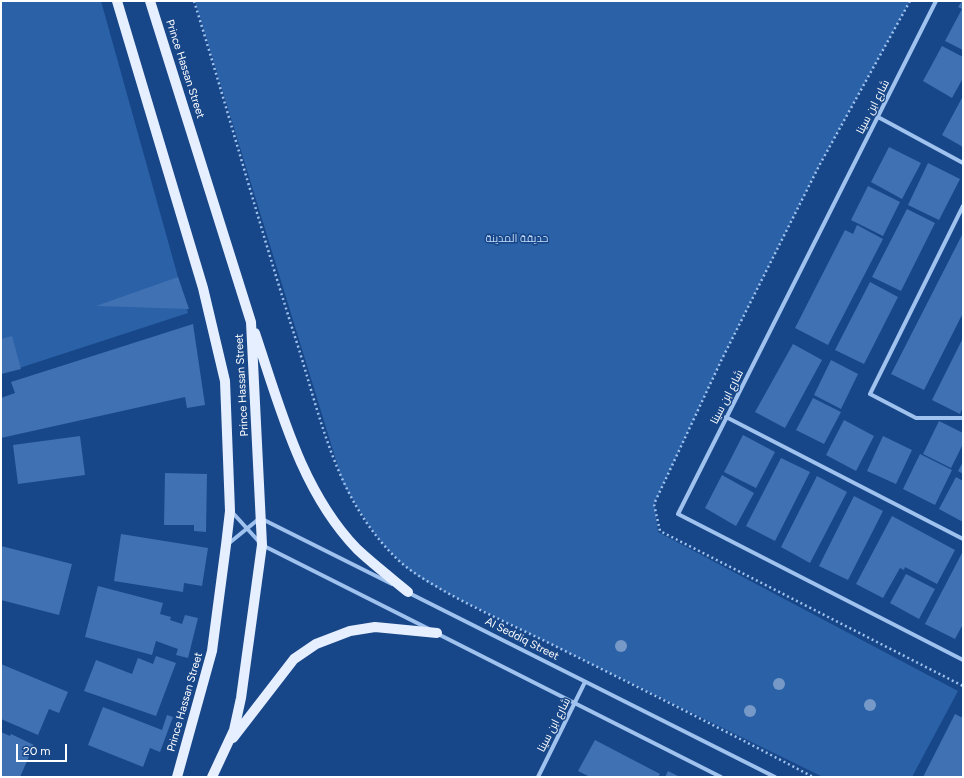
<!DOCTYPE html>
<meta charset="utf-8">
<style>
body{margin:0}
#map{position:relative;width:964px;height:778px;overflow:hidden;background:#184789;font-family:Figtree,sans-serif}
canvas{display:block}
.frame{position:absolute;inset:0;border:2px solid #fff;pointer-events:none}
.scale{position:absolute;left:16px;top:744px;width:51px;height:18px;box-sizing:border-box;border:2px solid #fff;border-top:0;padding-left:5px;font-size:12px;line-height:14px;white-space:nowrap;color:#fff;-webkit-text-stroke:3px #184789;paint-order:stroke}
</style>
<div id="map">
<canvas width="964" height="778"></canvas>
<div class="frame"></div>
<div class="scale">20 m</div>
</div>
<script>
const c = document.querySelector('canvas').getContext('2d');
c.lineJoin = 'round';
function fillPath(path, color) {
  c.fillStyle = color;
  c.fill(path, 'evenodd');
}
function stroke(path, color, width, dash) {
  c.strokeStyle = color;
  c.lineWidth = width;
  c.lineCap = dash ? 'butt' : 'round';
  c.setLineDash(dash || []);
  c.stroke(path);
}
function label(font, color, halo, rows, align = 'center') {
  c.font = font + ' Figtree,Cairo,sans-serif';
  c.lineWidth = 3;
  c.setLineDash([]);
  c.textBaseline = 'middle';
  c.strokeStyle = halo;
  c.fillStyle = color;
  for (const [text, x, y, turn = 0] of rows) {
    c.save();
    c.translate(x, y);
    c.rotate((+turn || 0) * Math.PI / 180);
    c.textAlign = isNaN(turn) ? turn : align;
    if (halo) c.strokeText(text, 0, 0);
    c.fillText(text, 0, 0);
    c.restore();
  }
}
fillPath(new Path2D(`
 M1 1H101L188 313 1 374Z
 M195 1H910L819 166 721 361 654 504 658 532 958 691 912 777H823L463 601C440 589 414 577 396 558 374 537 359 509 343 483Z`), '#2a61a7');
fillPath(new Path2D(`
 M962 1H963V50L945 41 962 9 958 7Z
 M942 46 963 57V78L952 98 923 81Z
 M963 96V147L942 135Z
 M889 147 921 163 902 199 871 182Z
 M928 163 960 179 939 220 908 205Z
 M868 186 900 202 883 236 851 220Z
 M907 209 935 223 901 291 872 277Z
 M857 225 883 239 828 345 795 328 845 230 853 234Z
 M963 233V313L924 390 891 374Z
 M178 277 189 309 96 306Z
 M870 282 898 297 864 364 835 350Z
 M193 324 205 405 187 408 185 397 1 438V398L15 393 11 382Z
 M12 336 21 369 1 374V339Z
 M963 338V407L960 414 932 400Z
 M793 344 822 360 785 428 755 412Z
 M831 360 858 374 841 409 814 395Z
 M813 398 841 412 824 444 796 430Z
 M844 420 874 436 856 471 826 455Z
 M939 421 963 433V444L951 468 923 454Z
 M743 435 775 452 756 488 724 472Z
 M80 436 85 475 18 484 13 445Z
 M883 436 912 450 896 484 867 471Z
 M920 454 952 470 935 505 903 489Z
 M781 458 810 472 775 541 746 526Z
 M963 462V474L958 471Z
 M165 473 207 474 206 532 194 531V525H164Z
 M722 475 754 493 736 526 705 508Z
 M817 476 847 492 810 563 781 547Z
 M956 477 963 481V522L939 509Z
 M854 496 883 511 848 580 819 566Z
 M892 516 955 550 937 584 905 567 904 570 900 568 883 598 856 584Z
 M121 534 208 548 202 586 184 583 183 592 114 581Z
 M1 546 72 564 59 615 1 600Z
 M963 551V624L955 639 925 624Z
 M906 574 935 589 919 619 890 603Z
 M98 586 163 603 160 614 171 617 170 620 182 624 185 615 198 618 188 658 176 655 178 649 156 641 152 655 85 637Z
 M156 656 176 663 156 716 84 691 96 660 132 674 138 658 153 664Z
 M1 664 68 692 59 713 49 709 38 735 1 719Z
 M103 707 162 730 167 715 173 717 160 752 150 748 143 767 88 745Z
 M955 714 963 718V777H923Z
 M1 732 10 736 11 734 34 745 20 777H1Z
 M595 740 660 774 658 777H590L578 771Z
 M668 771 680 777H665Z`), '#4071b2');
stroke(new Path2D(`
 M194 1C229 114 260 228 296 340 321 418 335 497 395 557 409 571 427 581 444 591 478 610 514 626 549 643 638 687 726 731 813 777
 M910 1 819 166 721 361 654 504 660 531 963 686`), '#9fc2ee', 2.5, [2, 3]);
stroke(new Path2D(`
 M936 1 678 514 963 660
 M878 117 963 163
 M963 206 870 394 916 418H963
 M726 417 963 539
 M232 512 262 545 429 629
 M228 544 260 518 392 584
 M407 592 775 777
 M436 633 721 777
 M538 777 585 682`), '#9fc2ee', 4);
stroke(new Path2D(`
 M117 1 203 288 225 381 230 511 226 545 212 651 177 777
 M150 1 251 322 262 545 241 698 234 730 212 777
 M255 333C280 407 301 491 357 549 373 564 391 578 408 592
 M233 738 294 659 316 644 350 631 375 627 437 633`), '#e6efff', 10);
c.fillStyle = '#7799c7';
for (const [x, y] of [
 [621,646],
 [779,684],
 [870,705],
 [750,711]
]) {
  c.beginPath();
  c.arc(x, y, 6, 0, 2 * Math.PI);
  c.fill();
}
label('11px', '#fff', '#184789', [
 ["Prince Hassan Street",185,69,72],
 ["شارع ابن سينا",873,107,-63],
 ["Prince Hassan Street",242,385,-93],
 ["شارع ابن سينا",727,397,-63],
 ["Al Seddiq Street",522,639,27],
 ["Prince Hassan Street",185,702,-74],
 ["شارع ابن سينا",554,725,-63]
]);
label('11px', '#c5dcfa', '#184789', [
 ["حديقة المدينة",517,239]
]);
</script>
